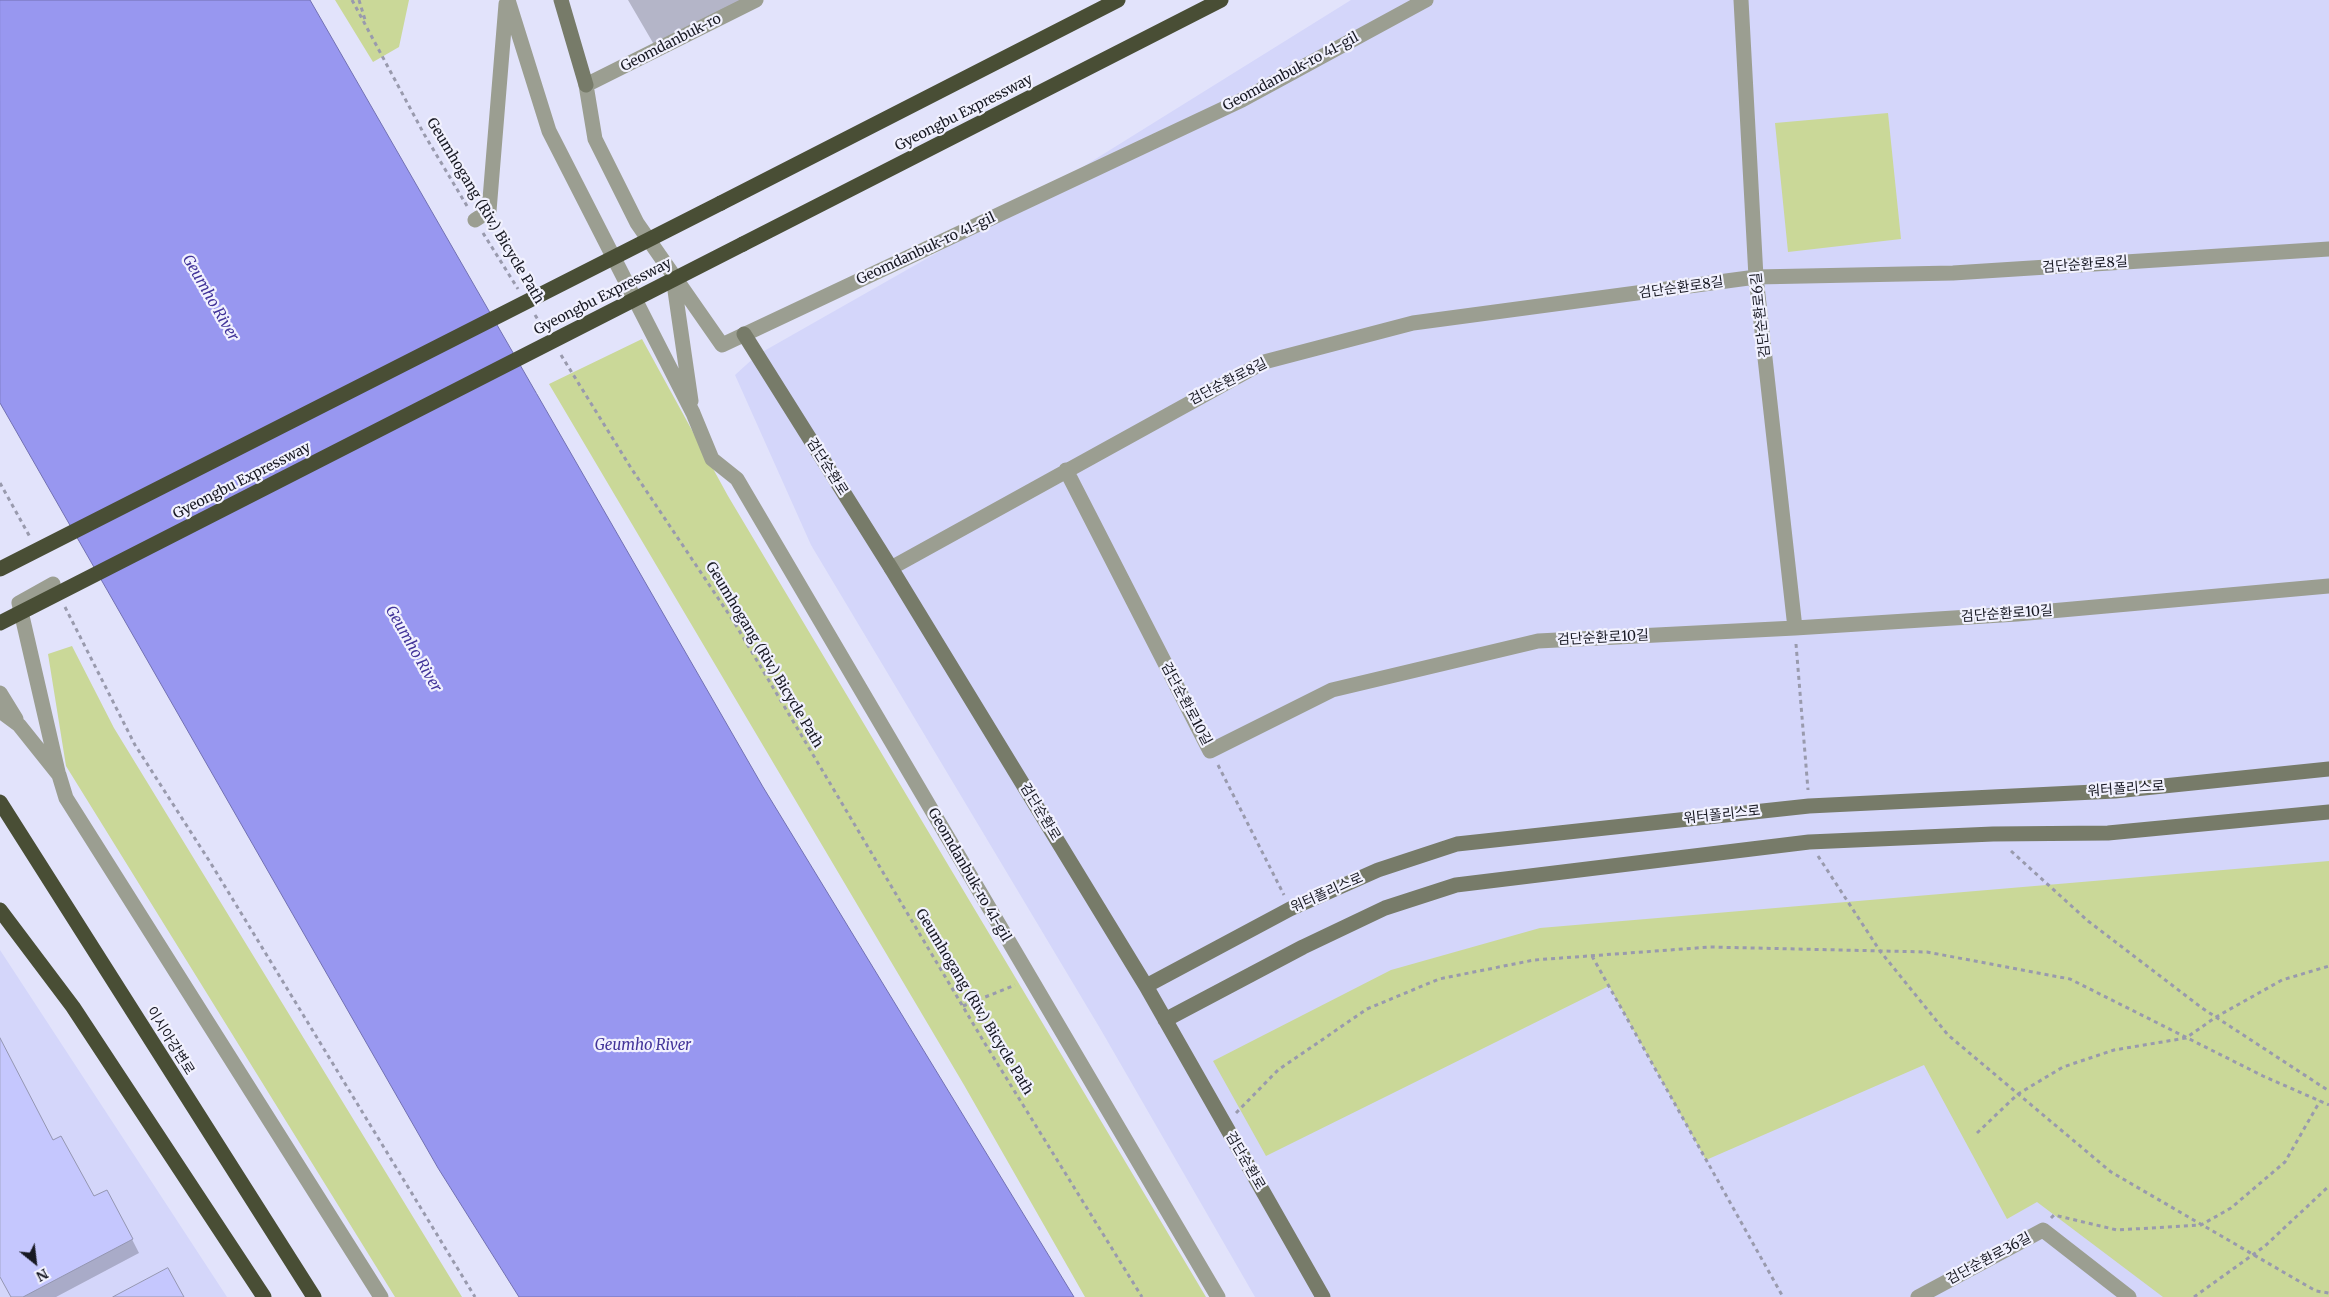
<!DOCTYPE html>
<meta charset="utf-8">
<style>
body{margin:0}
#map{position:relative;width:2329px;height:1297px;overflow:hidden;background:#e2e3fb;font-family:Merriweather,serif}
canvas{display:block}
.north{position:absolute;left:10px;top:1237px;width:50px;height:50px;-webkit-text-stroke:4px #f1f1fe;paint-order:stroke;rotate:151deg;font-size:14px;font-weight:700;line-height:20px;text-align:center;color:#181923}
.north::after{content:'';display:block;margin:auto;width:18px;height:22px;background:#181923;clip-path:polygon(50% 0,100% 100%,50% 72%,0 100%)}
</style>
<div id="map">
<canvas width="2329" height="1297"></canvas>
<div class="north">N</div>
</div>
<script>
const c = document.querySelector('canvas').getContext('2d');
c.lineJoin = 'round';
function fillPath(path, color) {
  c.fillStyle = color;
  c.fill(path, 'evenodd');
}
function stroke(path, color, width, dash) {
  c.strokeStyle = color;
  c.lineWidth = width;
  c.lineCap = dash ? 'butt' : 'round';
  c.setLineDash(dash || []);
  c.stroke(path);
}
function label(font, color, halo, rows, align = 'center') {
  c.font = font + ' Merriweather,"Noto Sans KR",serif';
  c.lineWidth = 4.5;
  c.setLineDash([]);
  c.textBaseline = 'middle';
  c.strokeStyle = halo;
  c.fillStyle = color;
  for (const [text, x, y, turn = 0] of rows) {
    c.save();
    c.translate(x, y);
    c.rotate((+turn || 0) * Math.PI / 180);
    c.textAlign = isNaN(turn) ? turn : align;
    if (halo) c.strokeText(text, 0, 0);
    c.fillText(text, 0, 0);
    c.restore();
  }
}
fillPath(new Path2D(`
 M1351 0H2329V1297H1255L1101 1030 811 545 735 375 757 355 1028 201Z
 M0 950 227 1297H0Z`), '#d4d6fa');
fillPath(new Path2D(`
 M335 0H409L399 47 373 62Z
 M1888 113 1901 239 1788 252 1775 123Z
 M642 339 728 496 1206 1297H1085L964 1085 549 384Z
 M72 646 114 728 462 1297H395L66 766 48 654Z
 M2329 861V1297H2163L2037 1202 2007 1219 1924 1065 1706 1160 1609 986 1266 1156 1213 1061 1391 970 1540 928Z`), '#cad898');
const water = new Path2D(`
 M0 0H310L763 787 1074 1297H519L438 1168 0 403Z`);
fillPath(water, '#9897f0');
stroke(water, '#7271b2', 1);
fillPath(new Path2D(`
 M628 0H744L656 48Z
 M0 1040 53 1141 94 1198 114 1204 139 1253 56 1297H12L0 1274Z`), '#0003');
const building = new Path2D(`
 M0 1038 53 1140 61 1136 94 1196 107 1190 133 1239 23 1297H11L0 1277Z
 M168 1268 184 1297H113Z`);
fillPath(building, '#c5c7fe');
stroke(building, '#9496b1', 1);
stroke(new Path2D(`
 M352 0 424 134 467 206
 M359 0 366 23
 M483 233 518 289
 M535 315 544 329
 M561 355 631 468 734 622 984 1042 1142 1297
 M0 483 30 537
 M65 607 135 745 210 862 475 1297
 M1796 644 1808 790
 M1218 765 1284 895
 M2011 851 2088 921 2202 1008 2329 1091
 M1818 856 1880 951 1948 1035 2111 1172 2316 1291 2329 1293
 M1592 956 1783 1297
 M963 1006 1015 985
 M1236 1113 1278 1070 1367 1009 1439 979 1534 960 1710 947 1927 952 2070 979 2263 1076 2329 1105
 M1977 1133 2018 1094 2063 1067 2114 1050 2186 1038 2216 1017 2282 980 2329 966
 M2051 1218 2054 1215 2117 1230 2201 1225 2231 1208 2285 1162 2320 1101
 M2194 1297 2265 1246 2329 1186`), '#999aad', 3, [4, 4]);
stroke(new Path2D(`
 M508 0 549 131 693 413 712 459 737 479 1218 1297
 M756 0 586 85 595 139 637 223 722 345 1242 100 1426 0
 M1741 0 1756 277 1795 628
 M475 220 489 211 506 4
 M673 277 691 401
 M1066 470 1210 751 1332 690 1538 641 1795 628 2017 614 2329 586
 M891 568 1264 362 1413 323 1756 277 1953 273 2329 249
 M53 584 19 603 58 772
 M0 693 16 719
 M0 711 19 725 59 775 66 798 381 1297
 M1918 1297 2043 1230 2129 1297`), '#9b9e91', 15);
stroke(new Path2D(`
 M561 0 586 85
 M744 334 891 568 1146 986 1323 1297
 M1146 986 1290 909 1378 870 1457 844 1809 806 2115 791 2329 769
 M1165 1020 1303 947 1385 908 1456 885 1809 842 1993 834 2108 833 2329 812`), '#777b69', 15);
stroke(new Path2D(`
 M721 203 1118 0
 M743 244 1221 0
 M0 802 314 1297
 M0 910 73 1007 264 1297`), '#494e35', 15);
stroke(new Path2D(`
 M0 569 721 203
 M0 623 743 244`), '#494e35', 15);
label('14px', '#181923', '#f1f1fe', [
 ["Geomdanbuk-ro",671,43,-27],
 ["Geomdanbuk-ro 41-gil",1291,72,-28],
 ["Gyeongbu Expressway",964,113,-27],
 ["Geumhogang (Riv.) Bicycle Path",485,211,59],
 ["Geomdanbuk-ro 41-gil",926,249,-25],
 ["검단순환로8길",2085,265,-4],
 ["검단순환로8길",1681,288,-8],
 ["Gyeongbu Expressway",603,297,-27],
 ["검단순환로6길",1761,315,-96],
 ["검단순환로8길",1228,382,-27],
 ["검단순환로",827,467,58],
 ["Gyeongbu Expressway",242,481,-27],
 ["검단순환로10길",2007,614,-4],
 ["검단순환로10길",1603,638,-3],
 ["Geumhogang (Riv.) Bicycle Path",764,655,59],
 ["검단순환로10길",1186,704,62],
 ["워터폴리스로",2126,789,-4],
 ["검단순환로",1040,812,59],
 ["워터폴리스로",1722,815,-6],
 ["Geomdanbuk-ro 41-gil",969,875,60],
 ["워터폴리스로",1327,893,-24],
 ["Geumhogang (Riv.) Bicycle Path",974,1002,59],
 ["이시아강변로",170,1041,58],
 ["검단순환로",1245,1161,60],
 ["검단순환로36길",1989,1259,-28]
]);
label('italic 15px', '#423499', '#f1f1fe', [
 ["Geumho River",210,298,60],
 ["Geumho River",413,649,60],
 ["Geumho River",643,1046]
]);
</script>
